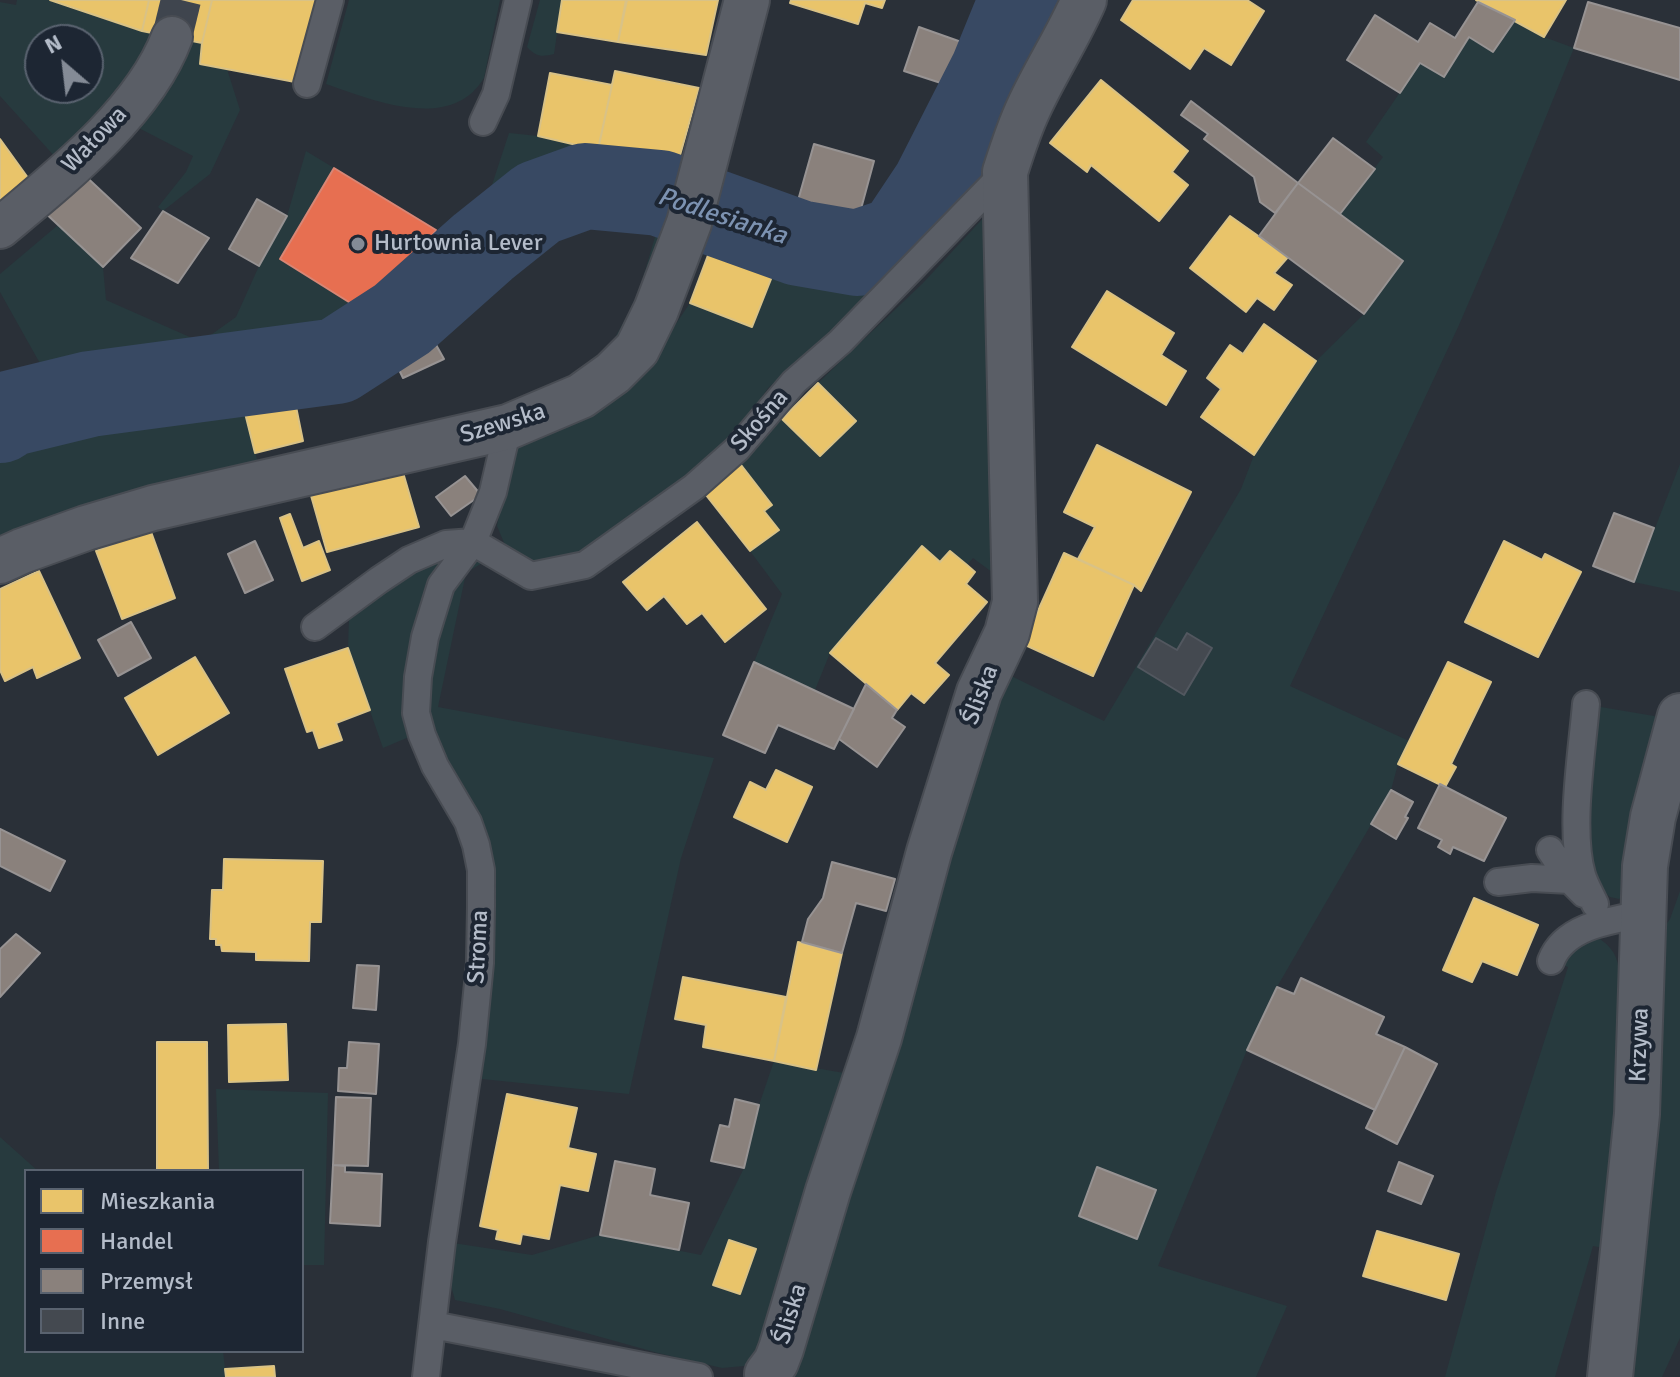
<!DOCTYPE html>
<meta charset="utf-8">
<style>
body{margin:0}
#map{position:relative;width:1680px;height:1377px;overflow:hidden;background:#2a3038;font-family:Signika,sans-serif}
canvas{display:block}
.legend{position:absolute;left:24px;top:1169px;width:280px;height:184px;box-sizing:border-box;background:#1d2633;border:2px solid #59626f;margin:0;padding:10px 14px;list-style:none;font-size:24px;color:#b4bcc9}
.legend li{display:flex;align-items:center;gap:16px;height:40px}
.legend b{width:40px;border:2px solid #59626f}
.north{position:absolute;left:24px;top:24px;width:80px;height:80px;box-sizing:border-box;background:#1d2633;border:2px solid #59626f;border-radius:50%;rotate:332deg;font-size:22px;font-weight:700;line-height:32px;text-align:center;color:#b4bcc9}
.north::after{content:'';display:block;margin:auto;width:28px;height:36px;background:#848b96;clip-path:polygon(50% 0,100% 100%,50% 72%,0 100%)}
</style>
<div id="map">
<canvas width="1680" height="1377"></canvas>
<ul class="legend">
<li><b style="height:22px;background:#e9c46a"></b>Mieszkania</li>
<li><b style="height:22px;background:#e76f51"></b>Handel</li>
<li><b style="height:22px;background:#8a817c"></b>Przemysł</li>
<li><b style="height:22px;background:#444950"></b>Inne</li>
</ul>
<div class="north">N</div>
</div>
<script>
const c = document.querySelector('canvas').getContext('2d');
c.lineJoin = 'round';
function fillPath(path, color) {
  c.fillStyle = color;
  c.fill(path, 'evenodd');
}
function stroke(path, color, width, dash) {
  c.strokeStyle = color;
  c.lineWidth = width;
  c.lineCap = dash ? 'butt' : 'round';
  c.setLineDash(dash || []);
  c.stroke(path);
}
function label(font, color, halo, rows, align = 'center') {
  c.font = font + ' Signika,sans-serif';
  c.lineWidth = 8;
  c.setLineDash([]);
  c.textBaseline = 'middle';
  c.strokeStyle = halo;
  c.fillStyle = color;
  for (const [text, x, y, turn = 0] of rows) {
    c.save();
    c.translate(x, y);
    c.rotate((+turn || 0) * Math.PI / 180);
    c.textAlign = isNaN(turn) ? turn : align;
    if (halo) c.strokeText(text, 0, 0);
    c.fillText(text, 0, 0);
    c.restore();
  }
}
fillPath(new Path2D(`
 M17 0H50L142 31 165 35 159 52 57 159 0 96V2L16 5ZM40 40H88V88H40Z
 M349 0H500L484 78C451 133 372 100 326 84Z
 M540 0H562L554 54C542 57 536 57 527 47Z
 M982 0H1050L984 165 958 201 884 280 816 347 768 388 732 441 686 481 581 557 538 565 505 545 497 526 515 439 650 362 690 303 752 326 779 259 716 234 730 198C758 205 786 213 813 220 825 223 838 229 849 229 903 233 935 129 953 89L947 85 955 62 960 63Z
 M1515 20 1544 37 1574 48 1497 237 1459 325 1290 686 1409 741 1398 764 1391 790 1277 987 1247 1050 1158 1266 1287 1306 1256 1377H786L1005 673 1104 721 1241 489 1254 455 1316 361 1364 314 1403 261 1340 214 1383 157 1366 142 1420 63 1444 77 1469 37Z
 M176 37 202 43 201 64 227 69 240 110 210 174 163 211 158 207 186 172 193 156 129 123Z
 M509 133 538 136 598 150 596 163 673 180 669 197 661 219 672 227 619 348 590 363 613 341 637 298 660 220C639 213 612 205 589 208 576 210 564 216 552 221L429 318 342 368 240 393 258 463 0 544V404L51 383 0 292V274L58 225 103 267 106 300 201 342 236 317 259 266 287 216 306 151 334 168 280 259 376 319 436 230 455 240 490 191Z
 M987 214 1004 581 973 558 967 565 950 551 940 562 921 546 830 653 815 690 754 662 782 594 750 551 778 530 764 511 772 505 738 461 782 419 820 456 855 421 818 383 923 283Z
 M1680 464V592L1634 582Z
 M441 558 413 634 405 719 409 737 383 748 348 648 349 618 416 568Z
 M473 560 482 563 466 573 438 707 714 758 681 858 629 1094 482 1079 494 904 490 849 482 822 440 752 426 721 428 680 449 589Z
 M1595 706 1660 717 1627 893 1619 899 1610 897 1599 887 1591 870 1588 828Z
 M1680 891V1338L1662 1377H1625L1657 937 1670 919Z
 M1600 939C1620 953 1619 967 1620 989L1609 1249 1593 1246 1555 1377H1445L1496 1192 1568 967 1557 963 1584 941Z
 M774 1061 850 1074 758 1358 744 1366 722 1368 658 1353 500 1309 455 1300 450 1282 453 1243 532 1255 600 1235 701 1255 744 1168 759 1105Z
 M216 1089 328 1093 324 1265H302V1171H219Z
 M0 1137 38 1171H26V1351H223L226 1377H0Z`), '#273a3e');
const homes = new Path2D(`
 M50 0H149L142 31Z
 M149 0H212L202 43 142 31Z
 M212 0H317L295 82 200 64 202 43Z
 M562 0H626L618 42 557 32Z
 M627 0H718L706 55 618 42Z
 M791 0H885L882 8 865 3 858 24 790 3Z
 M1133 0H1247L1264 11 1231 65 1204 48 1190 69 1121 20Z
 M1476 0H1566L1544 37Z
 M615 71 699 88 673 180 595 163Z
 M550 73 612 85 598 150 538 136Z
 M1101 80 1188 151 1172 172 1188 185 1159 221 1091 165 1087 172 1050 143Z
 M0 139 31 182 0 202Z
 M1230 216 1288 257 1274 273 1292 285 1274 310 1257 298 1246 312 1190 268Z
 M716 234 779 259 752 327 690 303Z
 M1107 291 1174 333 1161 355 1186 371 1166 405 1072 347Z
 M1264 324 1316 361 1254 455 1201 417 1221 389 1207 378 1230 345 1243 354Z
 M291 382 303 441 255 453 240 393Z
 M818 383 856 421 820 456 782 419Z
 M1097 445 1191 492 1141 591 1134 585 1078 559 1095 527 1064 512Z
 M738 461 772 505 764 511 779 530 750 551 702 490Z
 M402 469 419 527 327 552 310 492Z
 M290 514 303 548 319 541 330 570 302 581 280 518Z
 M697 522 766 609 725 642 702 613 687 624 664 596 647 610 623 582Z
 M150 529 175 598 122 619 96 551Z
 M1504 541 1542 560 1545 554 1581 572 1538 657 1465 622Z
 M922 546 940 562 950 551 967 565 975 572 966 584 987 602 935 663 949 675 924 703 911 693 897 710 830 653Z
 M1064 553 1134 585 1093 676 1023 644Z
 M39 571 80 658 37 678 33 667 5 681 0 670V589Z
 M348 648 370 710 336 723 342 740 319 748 313 730 307 732 285 669Z
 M195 657 229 713 158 755 125 698Z
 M1448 662 1491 682 1451 764 1456 767 1445 787 1398 764Z
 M776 770 812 787 787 842 734 817 750 782 766 790Z
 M224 859 323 861 321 922H310L309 961 256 960V952L222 951 221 945H216V939H210L212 890H223Z
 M1474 898 1538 925 1517 975 1482 961 1472 982 1443 970Z
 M798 942 842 953 816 1070 774 1061Z
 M683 977 786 997 774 1061 703 1047 706 1025 675 1019Z
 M286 1024 288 1080 229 1082 228 1025Z
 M157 1042H207L208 1171H157Z
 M507 1094 577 1108 568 1148 596 1154 588 1191 560 1185 549 1239 522 1234 520 1244 496 1239 498 1230 480 1226Z
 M1377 1231 1459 1254 1446 1300 1363 1276Z
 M729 1240 756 1249 740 1294 713 1285Z
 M274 1366 275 1377H226L225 1369Z`);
fillPath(homes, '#e9c46a');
stroke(homes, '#d9c286', 2);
const shops = new Path2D(`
 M334 168 436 230 376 319 280 259Z`);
fillPath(shops, '#e76f51');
stroke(shops, '#d88675', 2);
const industry = new Path2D(`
 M1478 2 1515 20 1493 52 1469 37 1444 77 1420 63 1400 93 1347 60 1375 15 1418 42 1430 23 1455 38Z
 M1588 2 1680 28V80L1574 48Z
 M919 27 967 44 960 64 955 62 947 85 904 71Z
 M1191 101 1298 183 1275 213 1260 202 1254 177 1204 139 1208 134 1181 115Z
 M1333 138 1375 169 1340 214 1298 183Z
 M814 144 874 161 858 220 797 204Z
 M79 170 141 228 103 267 41 209Z
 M1298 183 1403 261 1364 314 1259 236Z
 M257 199 287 216 259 266 229 249Z
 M163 211 209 238 178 283 131 258Z
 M430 334 444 359 403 378 391 353Z
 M465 476 481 495 451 516 436 497Z
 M1614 513 1654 528 1634 582 1593 566Z
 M255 541 273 580 245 593 228 554Z
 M131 622 151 658 118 676 98 640Z
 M754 662 854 709 834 749 778 725 765 753 723 735Z
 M866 684 897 710 892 718 905 727 877 767 839 739Z
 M1440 784 1506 818 1484 861 1453 847 1450 854 1438 847 1442 840 1418 828Z
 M1391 790 1413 802 1405 817 1408 818 1396 839 1371 824Z
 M0 829 65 861 50 891 0 866Z
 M832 862 895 879 886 911 856 903 842 953 802 942 808 919 823 898Z
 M16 934 40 953 0 997V949Z
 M357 965 379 966 376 1010 353 1008Z
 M1301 978 1384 1017 1376 1034 1405 1047 1375 1110 1247 1050 1277 987 1294 994Z
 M349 1042 379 1044 376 1094 338 1091 339 1068H347Z
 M1405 1047 1437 1064 1397 1144 1366 1128Z
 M336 1097 371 1098 368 1166 333 1165Z
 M735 1099 759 1105 744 1168 711 1161 720 1125 729 1127Z
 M615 1161 655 1169 650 1195 689 1203 679 1250 600 1235Z
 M1399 1162 1433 1176 1421 1204 1388 1191Z
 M333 1165 345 1166V1172L382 1174 380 1226 330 1223Z
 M1097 1167 1156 1190 1137 1239 1079 1216Z`);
fillPath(industry, '#8a817c');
stroke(industry, '#979393', 2);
stroke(new Path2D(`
 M0 420 8 414 90 394 337 361 402 319 483 247 538 203 585 186 660 193 799 243 857 253 899 239 935 185 993 71 1022 0`), '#384963', 86);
const building = new Path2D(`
 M1187 633 1212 648 1184 695 1138 667 1156 638 1177 650Z`);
fillPath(building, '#444950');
stroke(building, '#52575f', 2);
stroke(new Path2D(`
 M172 37 181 0`), '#3f454e', 40, [40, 20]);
const service = new Path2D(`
 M307 84 330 0
 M483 122 496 94 518 0
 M473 542 531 576 585 565 694 487 737 449 794 382 840 342 1005 172
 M315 627 379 580 409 560 446 544 473 542
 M1586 704C1582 752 1569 830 1582 875 1585 885 1591 895 1595 904
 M1550 850 1570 880 1584 894
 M1498 882 1532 878 1570 880
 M1551 961C1564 926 1611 920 1644 914
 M433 1325 699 1377
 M426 1377 442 1242 472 1044 480 963 481 906V870L476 845 468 822 435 766 422 735 416 713 418 677 425 637 441 585 473 542 493 492 508 427`);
const pedestrian = new Path2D(`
 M0 228C60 178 144 112 172 37`);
const minor = new Path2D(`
 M0 561 22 551 86 528 153 508 508 427 581 396 613 373 637 349 656 310 689 223 747 0
 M767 1374 776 1362 781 1349 828 1191 879 1038 929 852 979 692 1007 633 1015 602 1005 172C1012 150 1019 128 1029 107 1046 70 1068 37 1084 0
 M1610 1377 1637 1114 1645 866 1653 817 1680 716`);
stroke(service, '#484c53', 30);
stroke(pedestrian, '#484c53', 44);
stroke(minor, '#484c53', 48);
stroke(service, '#5a5e66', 26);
stroke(pedestrian, '#5a5e66', 40);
stroke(minor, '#5a5e66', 44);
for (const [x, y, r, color] of [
 [358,244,8,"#848b96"]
]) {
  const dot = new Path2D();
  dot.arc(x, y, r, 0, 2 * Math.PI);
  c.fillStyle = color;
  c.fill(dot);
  stroke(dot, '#1d2633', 3);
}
label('24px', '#b4bcc9', '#1d2633', [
 ["Wałowa",95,140,-46],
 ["Skośna",760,421,-49],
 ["Szewska",503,424,-17],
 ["Śliska",981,695,-69],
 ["Stroma",479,947,-87],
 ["Krzywa",1640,1045,-88],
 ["Śliska",791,1314,-73]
]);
label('24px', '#b4bcc9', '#1d2633', [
 ["Hurtownia Lever",374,244]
], 'left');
label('italic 26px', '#7c92b1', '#1d2633', [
 ["Podlesianka",722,217,18]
]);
</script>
